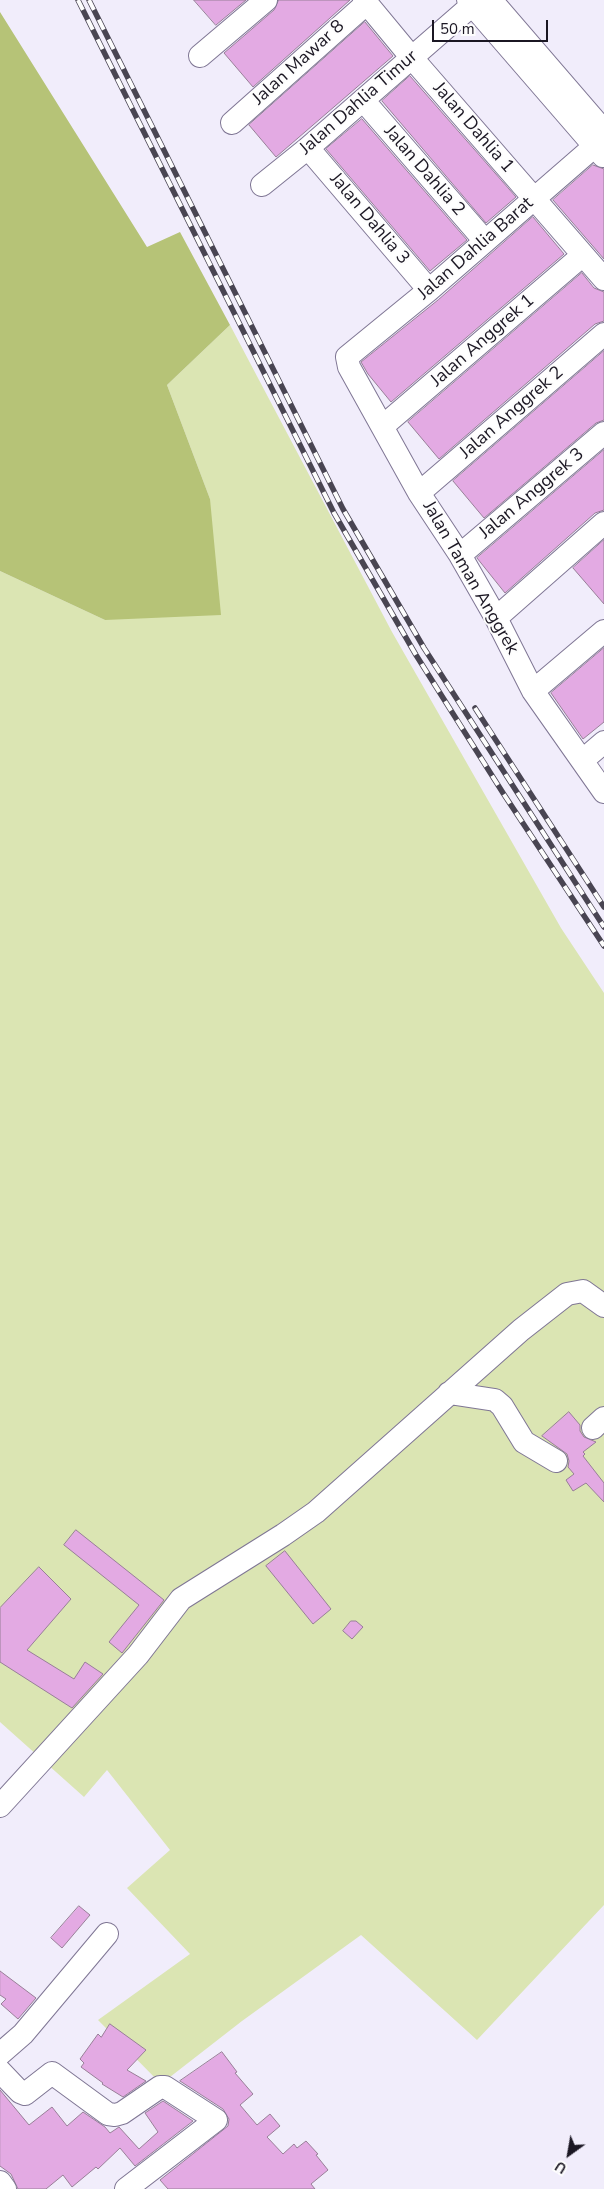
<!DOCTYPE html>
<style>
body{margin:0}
#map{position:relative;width:604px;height:2189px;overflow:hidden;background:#f1edfb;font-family:"Nunito Sans",sans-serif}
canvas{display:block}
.north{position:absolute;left:544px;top:2129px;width:50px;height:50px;-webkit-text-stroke:4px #fdfdfd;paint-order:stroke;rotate:212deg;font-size:14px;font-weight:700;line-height:20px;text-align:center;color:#1b1723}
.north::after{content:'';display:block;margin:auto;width:18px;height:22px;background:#1b1723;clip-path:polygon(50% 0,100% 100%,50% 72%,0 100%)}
.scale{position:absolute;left:432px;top:20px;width:116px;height:22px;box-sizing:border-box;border:2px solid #1b1723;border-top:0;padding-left:6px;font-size:15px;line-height:18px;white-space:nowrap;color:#1b1723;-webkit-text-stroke:4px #fdfdfd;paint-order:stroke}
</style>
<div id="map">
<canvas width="604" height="2189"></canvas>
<div class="north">U</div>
<div class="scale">50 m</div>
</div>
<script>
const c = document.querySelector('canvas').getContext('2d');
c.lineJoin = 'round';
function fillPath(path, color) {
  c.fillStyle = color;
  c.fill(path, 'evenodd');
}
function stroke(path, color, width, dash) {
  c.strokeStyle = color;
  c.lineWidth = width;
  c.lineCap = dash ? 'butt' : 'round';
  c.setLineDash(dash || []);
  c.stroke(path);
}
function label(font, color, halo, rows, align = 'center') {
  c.font = font + ' "Nunito Sans",sans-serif';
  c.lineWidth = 4;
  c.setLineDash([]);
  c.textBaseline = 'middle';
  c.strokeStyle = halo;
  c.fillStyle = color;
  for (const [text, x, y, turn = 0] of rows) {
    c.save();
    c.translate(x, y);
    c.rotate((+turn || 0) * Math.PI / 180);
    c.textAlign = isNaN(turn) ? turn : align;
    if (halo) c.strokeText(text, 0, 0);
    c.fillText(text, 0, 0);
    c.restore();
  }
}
fillPath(new Path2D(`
 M230 325 392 632 561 928 604 993V1905L477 2040 361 1935 242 2021 161 2084 98 2020 190 1954 127 1888 170 1850 107 1770 84 1797 0 1722V571L105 620 210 499 167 385Z`), '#dbe5b3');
fillPath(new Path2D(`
 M0 12 147 247 180 232 230 325 167 385 210 499 221 615 105 620 0 571Z`), '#b6c377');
const building = new Path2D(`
 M194 0H246L216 25Z
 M279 0H350L253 87 224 53 274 10Z
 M365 22 393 56 276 157 249 125Z
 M410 76 516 197 486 223 382 101Z
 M362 119 467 240 430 271 326 149Z
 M593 165 604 169V259L553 200Z
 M533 217 564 254 391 402 368 374 361 362 438 300Z
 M582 273 594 288 604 292V321L595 324 439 459 408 422Z
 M604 351V420L596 423 484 518 453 481Z
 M604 450V510L595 513 505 593 477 558Z
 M604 540V604L573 568Z
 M604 648V722L583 739 551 693Z
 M569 1412 580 1425V1431L584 1437 596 1442 583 1452 585 1454 583 1456 604 1483V1502L586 1483 573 1491 566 1480 574 1474 568 1467 569 1461 567 1454 542 1436Z
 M76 1530 164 1600 122 1653 109 1642 139 1605 64 1545Z
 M285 1551 331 1609 313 1624 266 1566Z
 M39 1567 71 1599 27 1650 74 1679 85 1662 103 1674 72 1708 0 1662V1608Z
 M351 1621H356L363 1627 352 1639 343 1631Z
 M79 1906 90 1915 62 1948 51 1938Z
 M0 1971 36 1998 18 2019 1 2004 6 1999 0 1995Z
 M110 2024 146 2050 127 2070 146 2081 123 2097 102 2084 103 2083 81 2067 84 2063 80 2059 98 2034 101 2037Z
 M222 2052 237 2072 235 2073 253 2094 240 2105 257 2125 270 2114 280 2126 267 2137 283 2154 294 2144 297 2148 306 2141 318 2154 316 2155 328 2170 311 2184 315 2189H168L160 2180 228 2126 229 2119 223 2109 180 2081Z
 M0 2090 29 2125 52 2107 67 2126 83 2112 105 2127 110 2133 119 2127 139 2149 158 2132 145 2113 163 2101 193 2121 135 2166 120 2148 98 2169 96 2167 72 2187 63 2175 46 2189H18L11 2174 0 2166Z`);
fillPath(building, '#e3aae3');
stroke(building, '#987f98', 1);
const minor = new Path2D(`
 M364 0 412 58 604 279
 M468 0 603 156
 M491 0 604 131
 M200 56 266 0
 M363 100 485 241
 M232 123 367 3
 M604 138 429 290 347 357 349 367 419 493 460 555 496 618 533 691 604 792
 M308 148 429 290
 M262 185 308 148 478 0
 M383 426 583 255
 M419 493 604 334
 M460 555 604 433
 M496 618 604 523
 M533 691 604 631
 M583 760 604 742
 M449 1393 495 1400 502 1406 524 1442 556 1461
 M593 1428 604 1418
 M0 1806 138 1655 181 1599 283 1535 316 1512 521 1330 567 1294 583 1291 604 1306
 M0 2054 23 2034 107 1934
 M0 2071 20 2092 25 2094 52 2073 108 2114 115 2115 122 2113 160 2087H165L216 2120 126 2189
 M0 2182 5 2189`);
stroke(minor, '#7f7694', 24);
stroke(minor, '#fff', 22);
const rail = new Path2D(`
 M78 0 334 513 416 655 503 793 604 946
 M89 0 343 509 424 648 604 927
 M475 708 604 907`);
stroke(rail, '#494552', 5.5);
stroke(rail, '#fdfdfd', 4, [11]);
label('18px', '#1b1723', '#fdfdfd', [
 ["Jalan Mawar 8",299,63,-42],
 ["Jalan Dahlia Timur",359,103,-41],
 ["Jalan Dahlia 1",473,128,49],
 ["Jalan Dahlia 2",424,171,49],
 ["Jalan Dahlia 3",369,219,50],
 ["Jalan Dahlia Barat",476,249,-41],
 ["Jalan Anggrek 1",483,341,-41],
 ["Jalan Anggrek 2",512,413,-41],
 ["Jalan Anggrek 3",532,494,-40],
 ["Jalan Taman Anggrek",470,578,60]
]);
</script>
